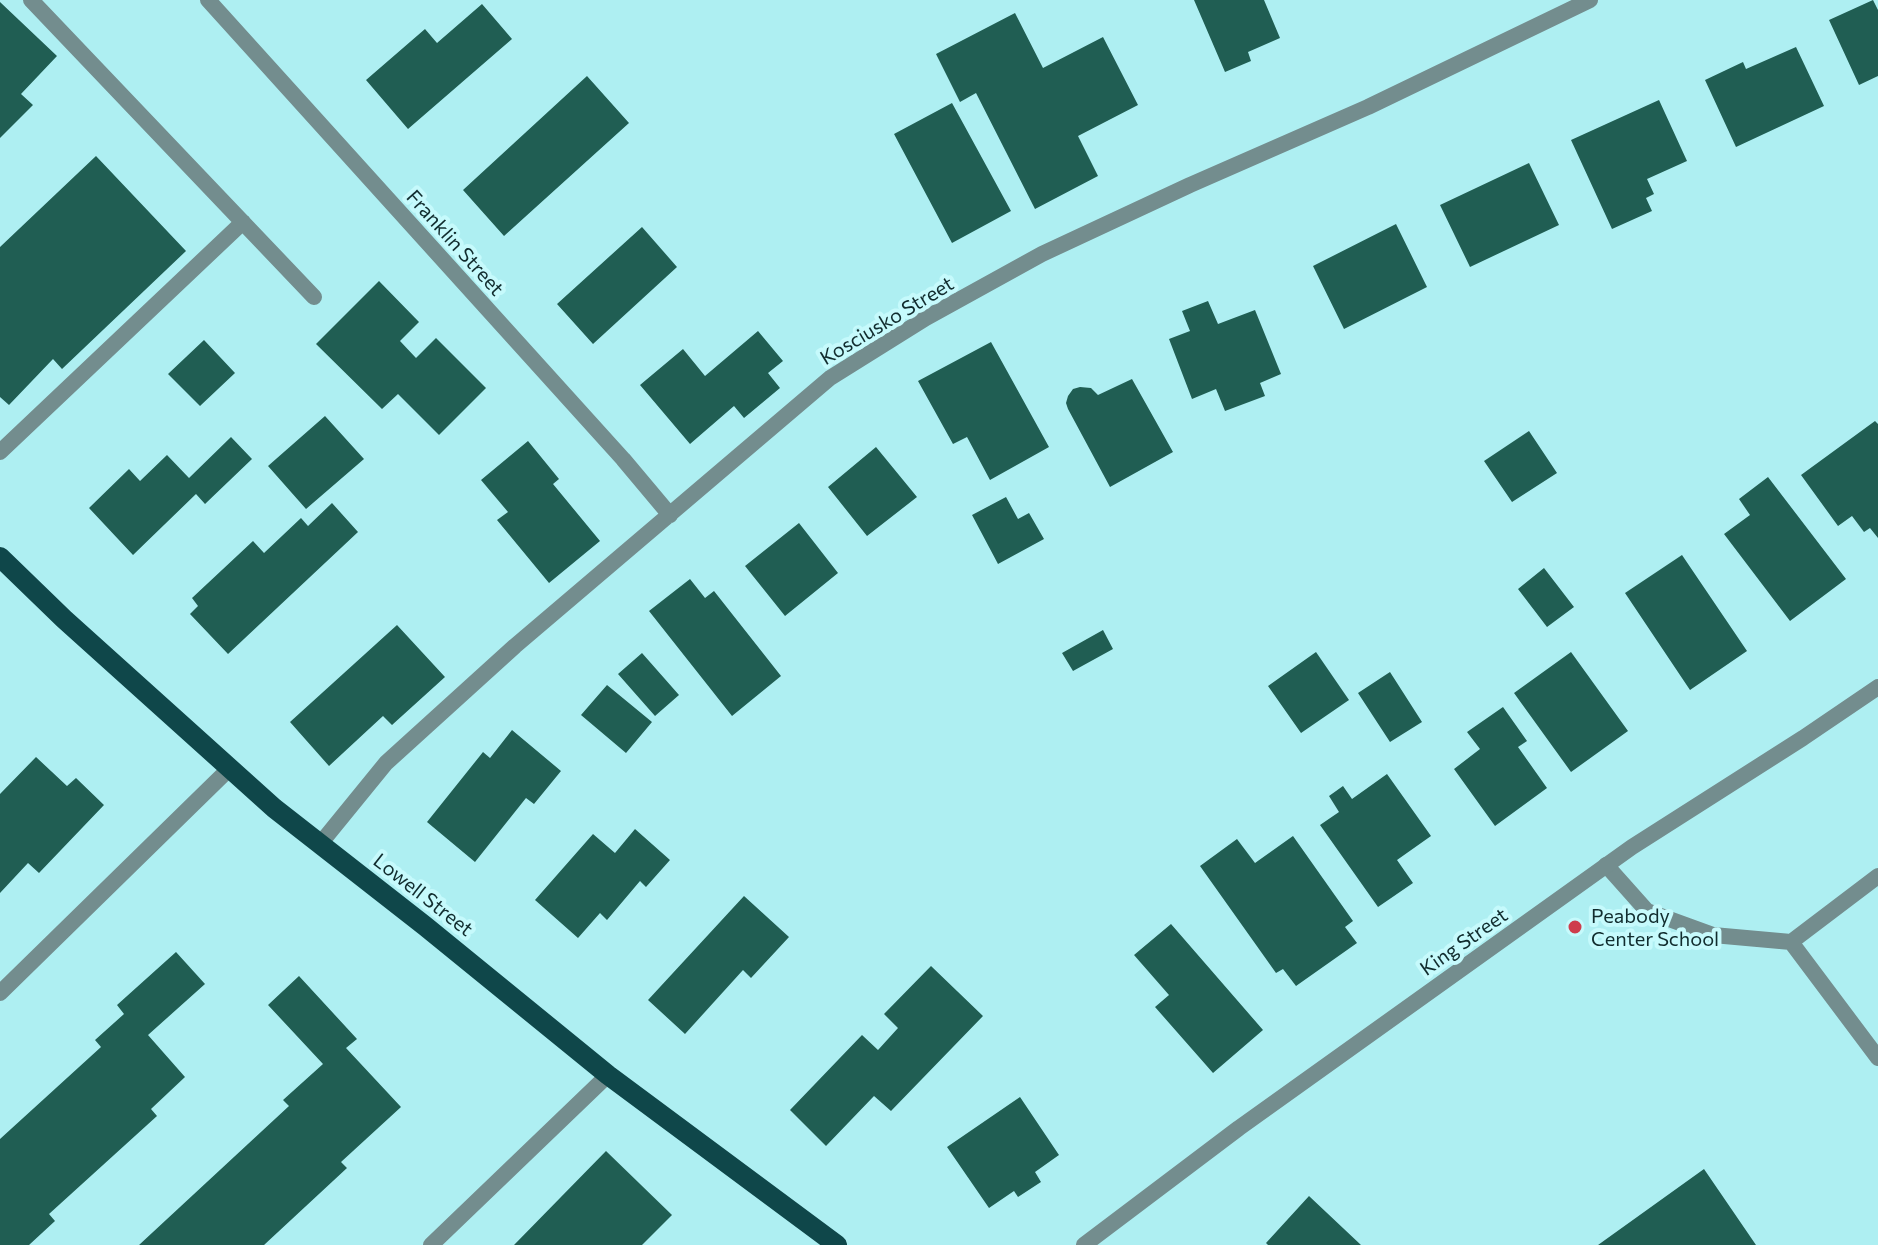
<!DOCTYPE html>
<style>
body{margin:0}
canvas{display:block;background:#aeeff2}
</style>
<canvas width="1878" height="1245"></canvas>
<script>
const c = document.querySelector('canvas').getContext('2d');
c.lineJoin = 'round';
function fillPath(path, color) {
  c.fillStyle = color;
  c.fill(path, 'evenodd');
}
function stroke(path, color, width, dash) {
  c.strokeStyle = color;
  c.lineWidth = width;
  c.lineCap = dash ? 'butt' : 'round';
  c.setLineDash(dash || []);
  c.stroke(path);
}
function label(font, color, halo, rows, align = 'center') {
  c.font = font + ' Commissioner,sans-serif';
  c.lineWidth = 8;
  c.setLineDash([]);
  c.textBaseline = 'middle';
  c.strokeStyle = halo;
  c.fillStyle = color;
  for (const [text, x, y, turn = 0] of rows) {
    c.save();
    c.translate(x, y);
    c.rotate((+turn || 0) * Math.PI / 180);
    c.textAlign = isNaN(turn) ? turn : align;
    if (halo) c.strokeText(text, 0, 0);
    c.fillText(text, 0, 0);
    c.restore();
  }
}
fillPath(new Path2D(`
 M1194 0H1264L1280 38 1248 52 1251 61 1225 72Z
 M1873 0 1878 10V76L1859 85 1829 20Z
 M0 2 57 56 21 94 33 105 0 138Z
 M482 4 512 39 408 129 366 80 425 29 437 43Z
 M1015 13 1043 68 1103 37 1138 105 1078 136 1098 176 1035 209 976 93 960 102 936 54Z
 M1796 47 1824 106 1736 147 1705 80 1743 62 1746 69Z
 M587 76 629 123 504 236 463 190Z
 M1659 100 1687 161 1647 179 1654 194 1646 198 1652 211 1612 229 1571 140Z
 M952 103 1011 211 952 243 894 134Z
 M96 156 186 251 62 369 53 359 9 405 0 397V247Z
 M1529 163 1559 225 1470 267 1440 205Z
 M1396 224 1427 287 1344 329 1313 266Z
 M642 227 677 267 593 344 557 304Z
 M379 281 419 322 400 341 416 358 436 338 486 388 439 435 398 394 382 409 316 344Z
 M1208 301 1218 324 1255 310 1281 374 1260 383 1265 396 1225 411 1216 389 1192 399 1169 339 1190 331 1182 311Z
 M758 331 783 361 768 373 780 388 744 418 734 406 690 444 640 385 683 349 705 376Z
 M204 340 235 373 200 406 168 374Z
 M991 342 1049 447 990 480 967 437 953 444 918 381Z
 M1132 379 1173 452 1110 487 1068 409 1066 403 1068 396 1073 389 1080 387 1091 388 1098 395Z
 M325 416 364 459 306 509 268 466Z
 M1875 421 1878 424V538L1870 528 1864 532 1852 516 1838 526 1801 475Z
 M1529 431 1557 473 1512 502 1484 461Z
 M231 437 252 459 205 504 196 494 133 555 89 508 129 469 140 481 167 455 189 478Z
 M528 441 559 479 553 484 600 541 549 583 497 520 508 512 481 480Z
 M876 447 917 497 867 536 828 487Z
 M1768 477 1846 579 1790 621 1724 534 1750 515 1739 499Z
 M1006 497 1018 519 1029 513 1044 539 998 564 972 515Z
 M332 503 358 532 228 654 190 614 198 606 192 598 253 541 264 553 301 518 308 526Z
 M799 523 838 573 785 616 745 566Z
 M1682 555 1747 651 1690 690 1625 593Z
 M1544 568 1574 607 1547 627 1518 589Z
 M690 579 705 598 714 591 781 676 732 716 649 611Z
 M397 625 445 677 392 725 383 716 329 766 290 722Z
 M1103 630 1113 649 1073 671 1062 653Z
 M1316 652 1349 700 1301 733 1268 686Z
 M1571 652 1628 731 1571 772 1514 693Z
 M642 653 679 695 655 716 618 674Z
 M1390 672 1422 722 1390 742 1358 693Z
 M607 685 652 722 626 753 581 715Z
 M1503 707 1527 741 1518 747 1547 788 1495 826 1454 769 1480 749 1467 732Z
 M512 730 561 771 534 804 526 798 475 862 427 822 483 752 490 758Z
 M36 757 67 786 76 778 104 805 39 873 28 863 0 893V794Z
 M1387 774 1431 836 1397 860 1413 883 1378 907 1320 825 1339 812 1329 796 1343 786 1352 799Z
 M635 829 670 860 646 887 640 881 607 920 600 913 578 938 535 900 593 834 615 853Z
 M1293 836 1353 921 1345 927 1357 943 1296 986 1283 969 1276 973 1200 866 1237 839 1255 863Z
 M744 896 789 937 751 978 743 970 685 1034 648 1000Z
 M1171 924 1263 1030 1213 1073 1155 1007 1169 995 1134 955Z
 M176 952 205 984 148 1035 185 1077 151 1109 157 1116 49 1214 55 1221 29 1245H0V1139L101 1047 95 1040 124 1014 117 1005Z
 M931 966 983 1016 891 1111 874 1096 826 1146 790 1110 862 1035 878 1050 898 1028 884 1014Z
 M299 976 357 1039 346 1048 401 1107 341 1162 347 1168 264 1245H139L289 1106 283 1100 323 1064 268 1005Z
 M1020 1097 1059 1155 1035 1172 1041 1182 1018 1197 1014 1191 989 1208 947 1147Z
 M606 1151 672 1215 642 1245H514Z
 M1704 1169 1756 1245H1598Z
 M1309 1196 1361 1245H1268L1266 1243Z`), '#205e53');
stroke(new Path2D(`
 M31 0 314 297
 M0 452 243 222
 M1606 865 1647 911 1713 935 1791 942 1878 1058
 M1791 942 1878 876
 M0 993 229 769
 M431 1245 608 1075`), '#738d8e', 16);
stroke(new Path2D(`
 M208 0 623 459 670 515
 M320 844 386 763 515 646 830 378 926 318 1042 254 1190 185 1368 107 1590 0
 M1084 1245 1239 1128 1632 847 1803 738 1878 687`), '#738d8e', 16);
stroke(new Path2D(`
 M0 557 64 619 274 808 425 926 608 1075 837 1245`), '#0f474a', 20);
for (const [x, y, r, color] of [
 [1575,927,8,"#ce3d4c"]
]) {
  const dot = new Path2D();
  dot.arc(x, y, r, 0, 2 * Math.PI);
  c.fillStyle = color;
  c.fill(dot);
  stroke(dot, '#c6fafc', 3);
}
label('20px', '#112c2e', '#c6fafc', [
 ["Franklin Street",455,243,48],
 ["Kosciusko Street",887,321,-31],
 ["Lowell Street",423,895,38],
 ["King Street",1464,942,-35]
]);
label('20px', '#112c2e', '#c6fafc', [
 ["Peabody",1591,916],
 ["Center School",1591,939]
], 'left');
</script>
